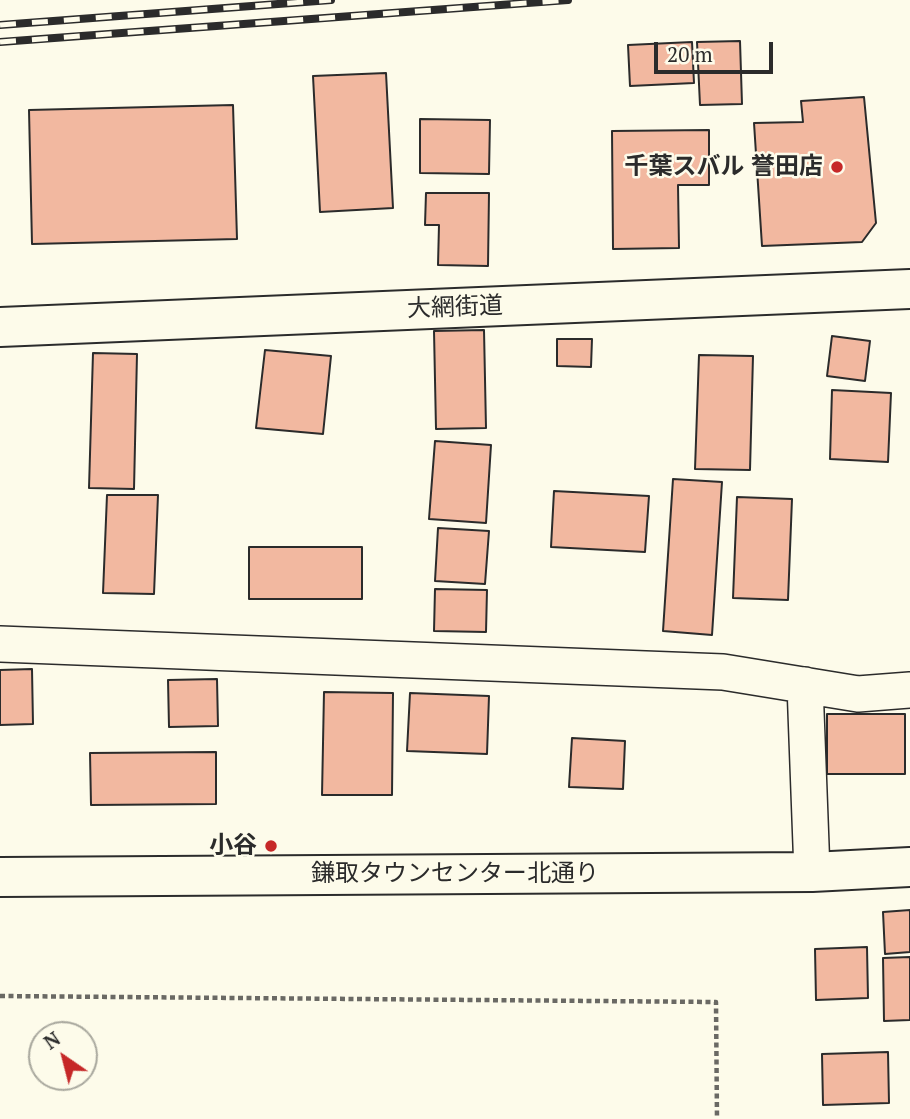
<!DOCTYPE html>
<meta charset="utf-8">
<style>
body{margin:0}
#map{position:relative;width:910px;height:1119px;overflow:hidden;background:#fdfbea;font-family:"PT Serif",serif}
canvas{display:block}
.north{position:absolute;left:28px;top:1021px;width:70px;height:70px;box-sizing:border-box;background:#fdfbea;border:2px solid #a9a89e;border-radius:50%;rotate:325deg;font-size:19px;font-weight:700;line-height:28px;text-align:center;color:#2b2b2b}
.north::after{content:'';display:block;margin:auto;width:24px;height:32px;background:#c62828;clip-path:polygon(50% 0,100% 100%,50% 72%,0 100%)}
.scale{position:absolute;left:654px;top:42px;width:119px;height:32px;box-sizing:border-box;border:4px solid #2b2b2b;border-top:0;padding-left:9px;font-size:21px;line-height:24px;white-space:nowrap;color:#2b2b2b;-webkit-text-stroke:5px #fdfbea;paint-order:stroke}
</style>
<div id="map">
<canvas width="910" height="1119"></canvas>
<div class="north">N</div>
<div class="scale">20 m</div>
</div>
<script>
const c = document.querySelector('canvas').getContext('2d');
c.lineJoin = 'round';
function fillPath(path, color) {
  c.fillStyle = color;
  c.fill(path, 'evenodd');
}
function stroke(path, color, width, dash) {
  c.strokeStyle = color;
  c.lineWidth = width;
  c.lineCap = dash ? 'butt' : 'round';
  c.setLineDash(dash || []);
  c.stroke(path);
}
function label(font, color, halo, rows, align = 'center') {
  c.font = font + ' "PT Serif","Noto Sans JP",serif';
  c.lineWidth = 5;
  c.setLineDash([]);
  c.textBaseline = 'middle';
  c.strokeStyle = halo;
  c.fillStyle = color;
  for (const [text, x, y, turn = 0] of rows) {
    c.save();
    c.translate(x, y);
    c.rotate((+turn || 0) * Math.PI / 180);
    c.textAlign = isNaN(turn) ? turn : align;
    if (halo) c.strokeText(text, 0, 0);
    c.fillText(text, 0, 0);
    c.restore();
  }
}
const building = new Path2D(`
 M740 41 742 104 700 105 697 42Z
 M692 42 694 83 630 86 628 45Z
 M386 73 393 208 320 212 313 76Z
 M864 97 876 223 862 242 762 246 754 123 803 122 801 101Z
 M233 105 237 239 32 244 29 110Z
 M420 119 490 120 489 174 420 173Z
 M709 130V185H678L679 248 613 249 612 131Z
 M426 193H489L488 266 438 265 439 225H425Z
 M484 330 486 428 436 429 434 331Z
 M832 336 870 341 865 381 827 376Z
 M557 339H592L591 367 557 366Z
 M265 350 331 356 323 434 256 428Z
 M93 353 137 354 134 489 89 488Z
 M699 355 753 356 750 470 695 469Z
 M832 390 891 393 888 462 830 459Z
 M435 441 491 445 486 523 429 519Z
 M673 479 722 482 712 635 663 631Z
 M554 491 649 496 645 552 551 547Z
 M107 495H158L154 594 103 593Z
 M737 497 792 499 788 600 733 598Z
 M438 528 489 531 485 584 435 581Z
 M249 547H362V599H249Z
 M435 589 487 590 486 632 434 631Z
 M32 669 33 724 0 725V670Z
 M217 679 218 726 169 727 168 680Z
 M324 692 393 693 392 795H322Z
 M410 693 489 696 487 754 407 751Z
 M827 714H905V774H827Z
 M572 738 625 741 623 789 569 787Z
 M216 752V804L91 805 90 753Z
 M910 910V952L885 954 883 912Z
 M867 947 868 998 816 1000 815 949Z
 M910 957V1020L884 1021 883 958Z
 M888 1052 889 1103 823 1105 822 1054Z`);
fillPath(building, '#f2b8a0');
stroke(building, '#2b2b2b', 2);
const minor = new Path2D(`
 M0 644 723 672 858 694 910 690
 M805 685 812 872`);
const tertiary = new Path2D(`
 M0 877 812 872 910 867`);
const primary = new Path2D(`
 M0 327 910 289`);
stroke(minor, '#2b2b2b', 38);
stroke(tertiary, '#2b2b2b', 42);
stroke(primary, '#2b2b2b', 42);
stroke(new Path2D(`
 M0 996 716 1002 717 1119`), '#6a6964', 4.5, [5, 3.5]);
stroke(minor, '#fdfbea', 35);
stroke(tertiary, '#fdfbea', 38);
stroke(primary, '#fdfbea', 38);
const rail = new Path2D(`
 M0 25 331 0
 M0 42 568 0`);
stroke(rail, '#2b2b2b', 8);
stroke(rail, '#fdfbea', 5, [16]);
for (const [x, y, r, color] of [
 [837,167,7,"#c62828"],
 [271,846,7,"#c62828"]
]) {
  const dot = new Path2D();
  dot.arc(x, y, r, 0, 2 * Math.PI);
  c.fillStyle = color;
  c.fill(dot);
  stroke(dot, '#fdfbea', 2.5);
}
label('bold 24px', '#2b2b2b', '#fdfbea', [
 ["千葉スバル 誉田店",823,167],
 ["小谷",257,846]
], 'right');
label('24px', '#2b2b2b', '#fdfbea', [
 ["大網街道",455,308,-2],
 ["鎌取タウンセンター北通り",455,874]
]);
</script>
